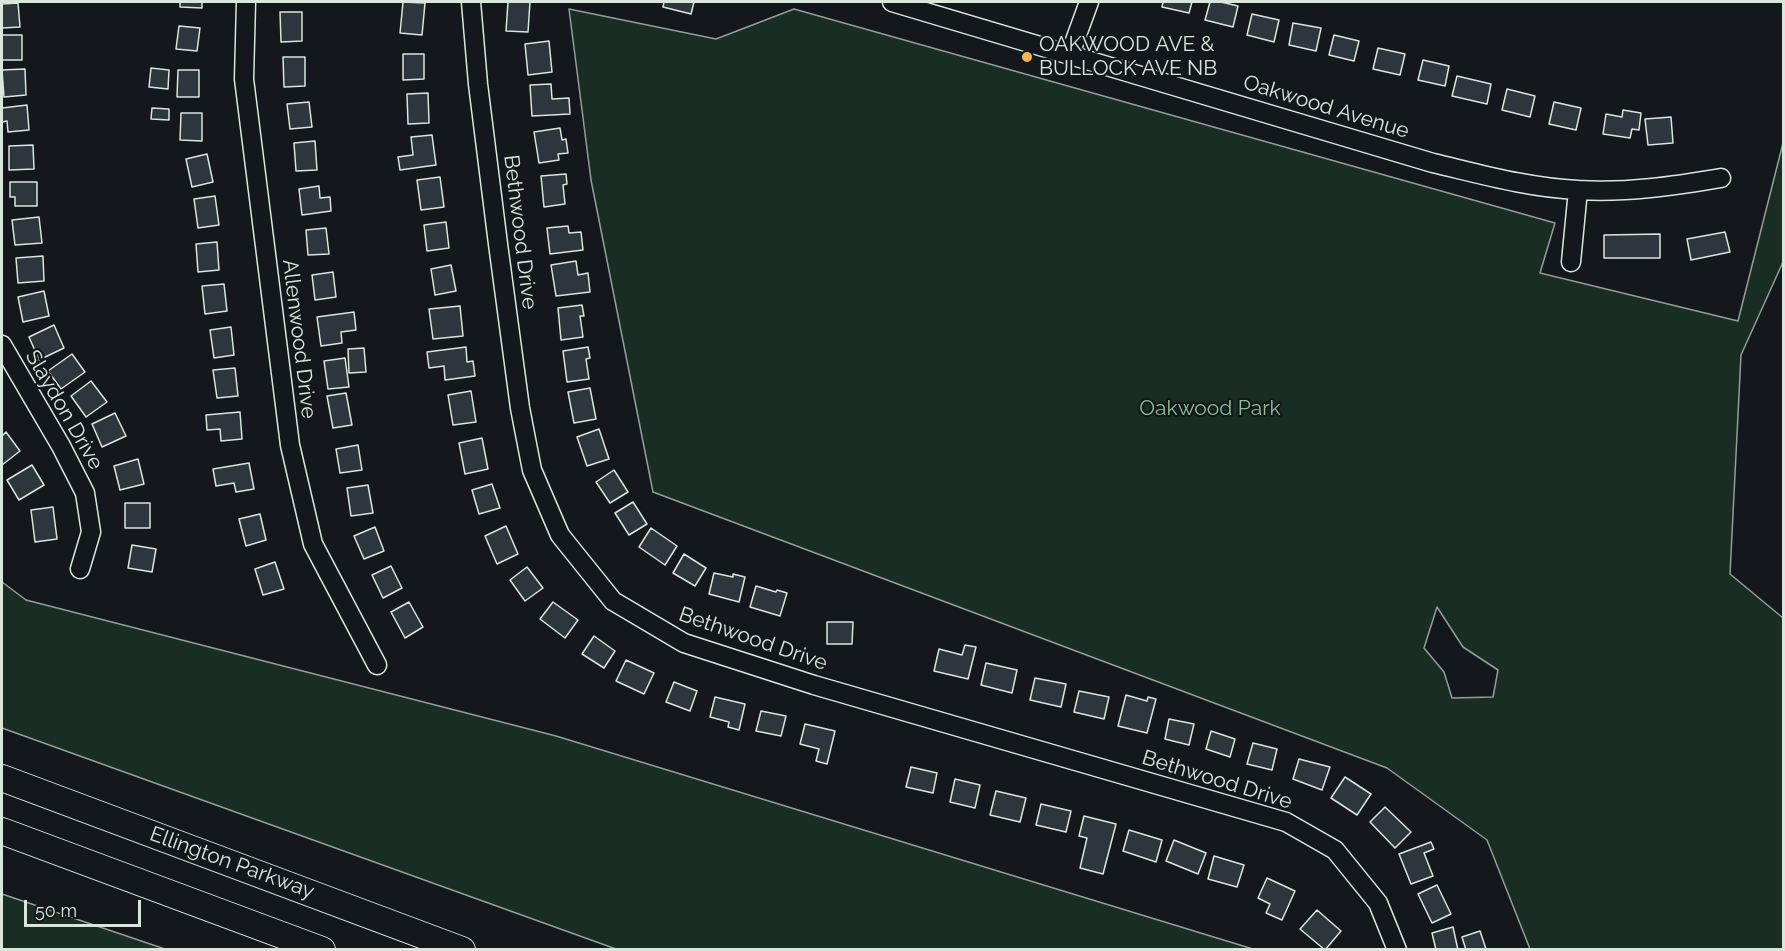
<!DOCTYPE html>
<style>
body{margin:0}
#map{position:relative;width:1785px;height:951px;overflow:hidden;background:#14181c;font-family:Raleway,sans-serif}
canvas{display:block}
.frame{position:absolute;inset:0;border:3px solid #d8e6dc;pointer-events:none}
.scale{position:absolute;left:24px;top:900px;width:117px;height:27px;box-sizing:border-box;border:3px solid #d8e6dc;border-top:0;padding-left:8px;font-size:18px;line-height:21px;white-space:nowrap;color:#d8e6dc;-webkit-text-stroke:4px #14181c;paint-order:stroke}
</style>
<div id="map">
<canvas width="1785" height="951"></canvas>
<div class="frame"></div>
<div class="scale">50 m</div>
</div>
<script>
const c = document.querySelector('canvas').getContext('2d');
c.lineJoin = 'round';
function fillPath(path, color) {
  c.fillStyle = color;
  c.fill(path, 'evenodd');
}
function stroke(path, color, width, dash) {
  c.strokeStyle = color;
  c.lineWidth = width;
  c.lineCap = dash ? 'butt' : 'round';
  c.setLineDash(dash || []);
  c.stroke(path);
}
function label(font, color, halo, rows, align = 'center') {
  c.font = font + ' Raleway,sans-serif';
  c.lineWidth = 4.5;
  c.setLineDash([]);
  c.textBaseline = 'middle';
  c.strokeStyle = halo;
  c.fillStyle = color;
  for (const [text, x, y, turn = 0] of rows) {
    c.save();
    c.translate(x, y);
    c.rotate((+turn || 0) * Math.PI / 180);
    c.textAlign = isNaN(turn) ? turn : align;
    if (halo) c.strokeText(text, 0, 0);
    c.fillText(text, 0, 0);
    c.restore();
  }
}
const green = new Path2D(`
 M569 9 716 39 794 9 1555 223 1540 273 1738 321 1783 143V262L1741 355 1730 574 1783 618V949H1530L1487 840 1387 768 653 492 591 180ZM1437 607 1463 647 1498 670 1493 697 1452 698 1444 672 1424 648Z
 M2 582 26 600 556 736 1253 949H616L2 728Z
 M2 894 165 949H2Z`);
fillPath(green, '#1a2d24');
stroke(green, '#939e99', 1.5);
const building = new Path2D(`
 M180 2H202V8L180 7Z
 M403 2 425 3 422 35 400 33Z
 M508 2H530L528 32 506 31Z
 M664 2H694L691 14 663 7Z
 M1163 2H1192L1189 13 1162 7Z
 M1210 2H1221L1238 6 1233 27 1205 20Z
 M18 3 20 27 2 28V4Z
 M280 12H302V41L281 42Z
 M1252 14 1279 20 1274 42 1247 35Z
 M1293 23 1321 28 1316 51 1289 45Z
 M179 26 200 28 197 51 176 49Z
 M2 35H22V60H2Z
 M1334 35 1359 41 1354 61 1329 55Z
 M549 41 552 72 528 75 525 44Z
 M1378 48 1405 54 1400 75 1373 69Z
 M403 54H424V79L403 80Z
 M283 57H305V86L284 87Z
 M1423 60 1449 66 1445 86 1418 80Z
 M151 68 169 70 168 89 149 87Z
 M25 69 26 95 4 97 2 70Z
 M178 70H199V97H177Z
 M1457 76 1491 84 1487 104 1452 96Z
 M551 84 552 99 569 98 570 114 532 116 530 85Z
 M1507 89 1535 96 1530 117 1502 110Z
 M428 93 429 123 408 124 407 94Z
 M309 102 312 127 290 129 287 104Z
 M1554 102 1581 108 1576 130 1549 124Z
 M27 105 29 130 8 132 7 121 2 122V108Z
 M152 108 169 109V120L151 119Z
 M1623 110 1641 113 1639 130 1632 129 1630 138 1603 134 1606 114 1622 117Z
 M181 113H202V141L180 140Z
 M1671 117 1673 143 1648 145 1645 119Z
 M560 128 562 140 566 139 568 153 558 154 559 160 539 163 534 132Z
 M432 135 436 165 400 170 398 157 413 155 411 137Z
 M315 141 317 170 296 171 294 143Z
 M33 145 34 169 9 170V146Z
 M207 154 213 182 192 187 186 159Z
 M566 174 567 184 563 185 565 204 544 207 541 176Z
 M440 177 444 207 421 210 417 180Z
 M10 182H37V206H15V197H10Z
 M319 186 320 198 330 197 331 211 302 215 299 189Z
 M215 196 219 225 198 228 194 199Z
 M39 217 42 243 15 245 12 220Z
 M446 222 449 248 427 251 424 225Z
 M568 226 569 233 581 232 583 250 550 254 547 228Z
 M326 228 329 254 308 255 306 230Z
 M1725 232 1730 252 1691 260 1687 239Z
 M1660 234V258H1604V235Z
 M217 242 219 270 198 272 196 244Z
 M43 256 44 281 18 283 16 258Z
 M576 261 578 275 588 273 590 292 556 296 551 265Z
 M451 265 456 291 435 295 431 269Z
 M333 272 336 297 315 300 312 275Z
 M224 284 227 311 205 314 202 286Z
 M44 291 49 316 23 322 18 297Z
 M582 305 584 316H580L583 337 561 340 558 308Z
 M460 306 463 336 433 339 429 309Z
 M354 312 356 330 341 332 342 343 321 346 317 317Z
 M54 325 64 348 39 360 29 337Z
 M231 327 234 355 214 358 210 330Z
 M466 347 467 362 473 361 475 376 445 380 444 366 429 368 427 352Z
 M588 347 590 358 586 359 589 379 567 382 563 351Z
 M364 348 366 372 349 373 348 349Z
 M72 354 85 372 61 389 48 371Z
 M345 358 349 387 328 389 324 361Z
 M235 368 238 396 217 398 213 370Z
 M91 381 107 402 86 417 71 396Z
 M590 388 596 419 574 423 568 392Z
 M471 391 476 422 453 425 448 395Z
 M346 393 352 425 333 428 327 396Z
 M240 412 242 439 221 441 220 429 207 430 206 415Z
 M115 413 126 436 102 447 92 424Z
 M599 429 609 459 587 466 577 437Z
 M6 432 20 451 2 465V436Z
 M482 438 488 469 465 474 459 443Z
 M358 445 362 470 340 473 336 449Z
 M138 459 144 484 120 490 114 466Z
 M249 463 254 489 236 492 234 483 216 486 213 469Z
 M32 465 44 485 19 500 7 480Z
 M614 470 628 492 610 503 596 482Z
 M492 484 500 508 479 514 472 490Z
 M368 485 373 513 351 516 347 488Z
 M633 502 647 524 629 535 615 513Z
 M125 503H150V528H125Z
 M53 507 57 539 35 542 31 510Z
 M260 514 266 540 246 546 239 519Z
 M506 526 518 554 497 564 485 536Z
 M375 527 384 551 364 559 354 536Z
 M651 528 677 546 665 565 639 547Z
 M132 545 156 549 152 572 128 568Z
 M684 554 706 568 695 586 673 573Z
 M275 562 284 589 263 595 255 569Z
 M391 566 402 588 383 598 372 575Z
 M527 567 543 588 525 601 510 580Z
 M714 573 733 577V574L745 577 739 602 709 594Z
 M756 586 776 592 777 590 787 593 780 616 750 607Z
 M409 602 423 627 405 638 391 612Z
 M553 602 578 620 565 638 540 619Z
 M827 622H853L852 644H827Z
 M594 636 615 651 604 668 582 654Z
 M965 645 976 647 968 679 934 671 939 649 962 655Z
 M626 660 654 673 644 694 616 681Z
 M986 663 1017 670 1012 693 981 685Z
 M1035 678 1066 684 1061 707 1030 700Z
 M674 682 697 691 690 711 666 702Z
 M1079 691 1109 697 1104 719 1074 712Z
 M1126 695 1147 701 1148 697 1156 699 1147 733 1118 726Z
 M715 697 745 704 739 730 728 727 729 722 710 717Z
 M761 711 786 716 781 736 756 731Z
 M1169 719 1194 724 1189 745 1165 739Z
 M805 724 835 731 827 764 816 761 819 749 800 744Z
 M1211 731 1235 739 1230 757 1206 749Z
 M1253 743 1277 749 1272 770 1247 764Z
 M1299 759 1330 767 1322 790 1293 779Z
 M911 767 937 773 933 793 906 787Z
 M1345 777 1371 794 1357 815 1331 798Z
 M955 779 980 785 975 808 950 802Z
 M996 791 1026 798 1020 822 990 815Z
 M1041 804 1071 811 1066 832 1036 825Z
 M1385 807 1411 832 1395 848 1370 822Z
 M1084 816 1116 824 1103 874 1080 868 1087 838 1079 836Z
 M1129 830 1162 840 1156 862 1123 851Z
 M1174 840 1206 853 1198 874 1166 861Z
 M1431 842 1434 849 1424 853 1433 876 1411 884 1399 854Z
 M1214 856 1244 865 1237 887 1208 879Z
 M1267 878 1295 891 1282 920 1266 913 1270 904 1258 898Z
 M1437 885 1451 914 1432 923 1418 894Z
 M1317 910 1341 931 1325 950 1300 929Z
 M1453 927 1458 950H1436L1432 933Z
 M1480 931 1486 949 1466 950 1462 937Z`);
fillPath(building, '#2c363c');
stroke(building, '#d8e6dc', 1.5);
const minor = new Path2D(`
 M246 2 244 79 290 445 313 544 377 665
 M471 2 478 84 498 244 520 408 532 470 560 535 613 601 684 643 814 685 1286 822 1335 850 1378 903 1397 950
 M892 2 1433 163C1480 174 1529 188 1578 190 1626 193 1674 186 1721 178
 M1070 54 1089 2
 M1571 262 1578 190
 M2 345 61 446 85 493 91 532 80 569`);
const highway = new Path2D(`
 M2 778 462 950
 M2 831 322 950`);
stroke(minor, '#d8e6dc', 21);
stroke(highway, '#d8e6dc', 28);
stroke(minor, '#14181c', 18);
stroke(highway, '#14181c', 26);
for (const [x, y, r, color] of [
 [1027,57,6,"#ffb74d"]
]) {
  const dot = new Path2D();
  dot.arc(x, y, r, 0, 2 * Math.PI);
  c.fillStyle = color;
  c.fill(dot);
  stroke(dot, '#14181c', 2);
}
label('21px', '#d8e6dc', '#14181c', [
 ["OAKWOOD AVE &",1039,45],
 ["BULLOCK AVE NB",1039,69]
], 'left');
label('21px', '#d8e6dc', '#14181c', [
 ["Oakwood Avenue",1326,107,17],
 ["Bethwood Drive",520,232,83],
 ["Allenwood Drive",299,339,83],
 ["Slaydon Drive",64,410,60],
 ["Bethwood Drive",753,639,19],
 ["Bethwood Drive",1217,780,17],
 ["Ellington Parkway",232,863,20]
]);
label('21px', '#8ac095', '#14181c', [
 ["Oakwood Park",1210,409]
]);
</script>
